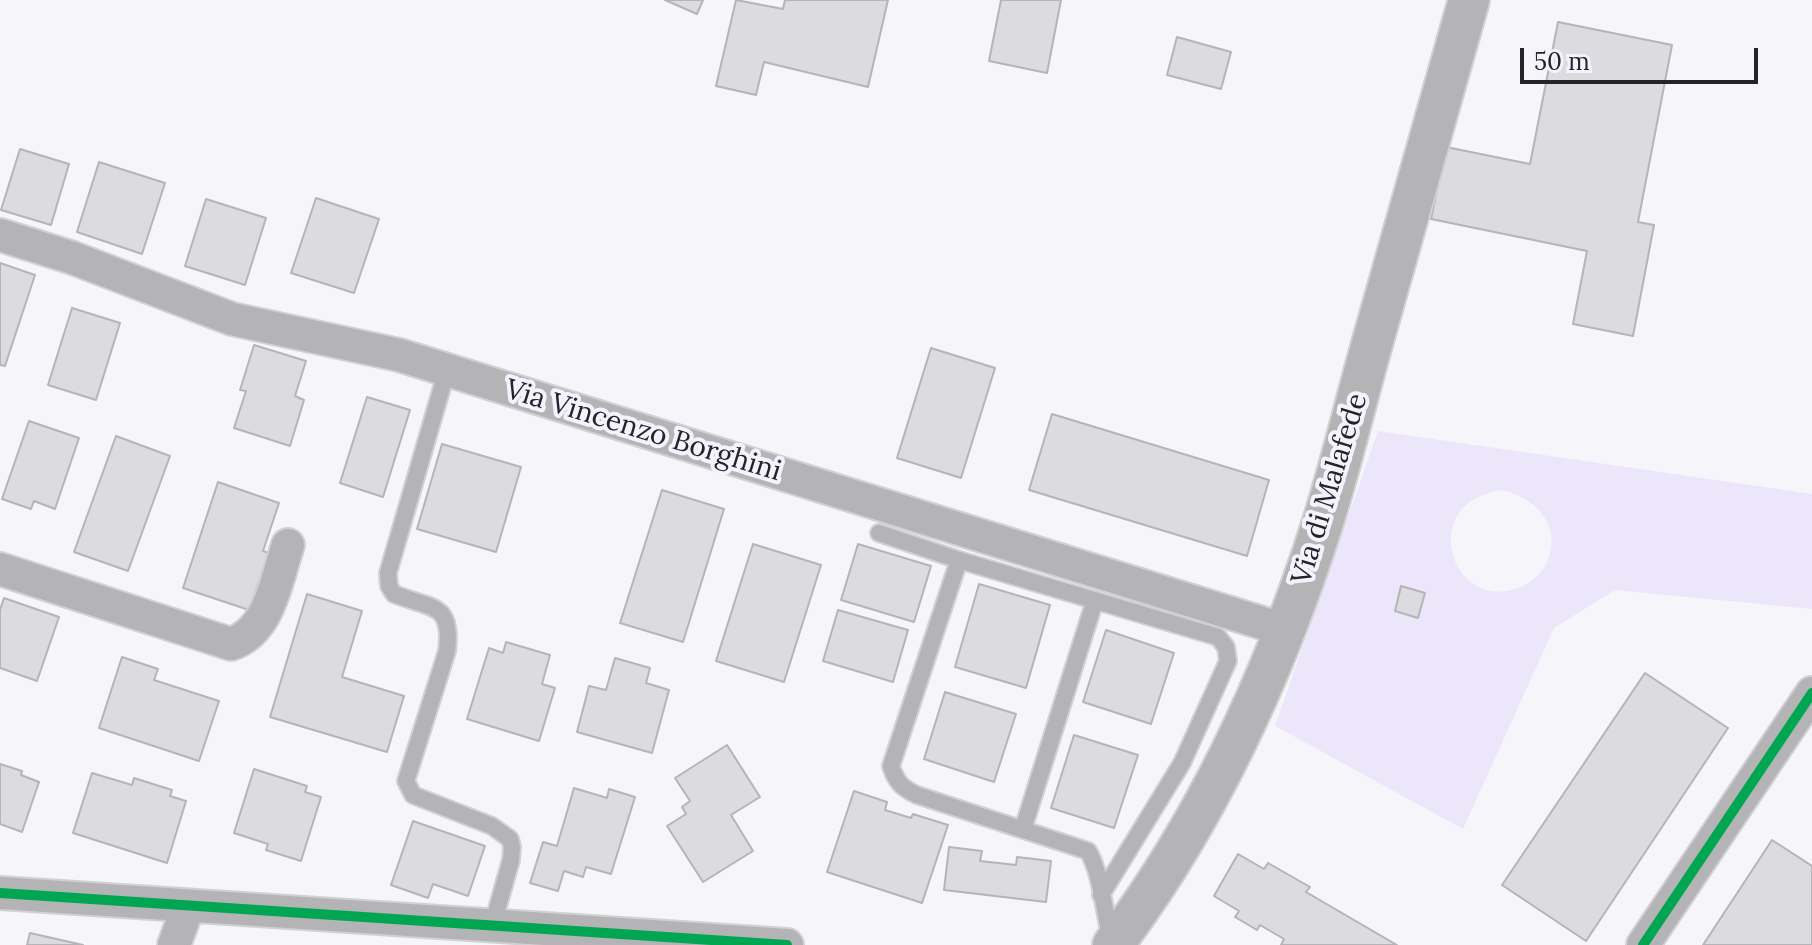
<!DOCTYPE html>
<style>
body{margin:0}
#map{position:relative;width:1812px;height:945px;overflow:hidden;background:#f6f5fa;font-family:Lora,serif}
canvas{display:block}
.scale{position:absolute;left:1520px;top:48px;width:238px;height:36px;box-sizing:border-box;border:4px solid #242327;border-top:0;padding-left:10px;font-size:24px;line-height:28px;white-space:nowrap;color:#242327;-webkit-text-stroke:6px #f5f2fd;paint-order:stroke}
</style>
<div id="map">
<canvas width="1812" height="945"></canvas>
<div class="scale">50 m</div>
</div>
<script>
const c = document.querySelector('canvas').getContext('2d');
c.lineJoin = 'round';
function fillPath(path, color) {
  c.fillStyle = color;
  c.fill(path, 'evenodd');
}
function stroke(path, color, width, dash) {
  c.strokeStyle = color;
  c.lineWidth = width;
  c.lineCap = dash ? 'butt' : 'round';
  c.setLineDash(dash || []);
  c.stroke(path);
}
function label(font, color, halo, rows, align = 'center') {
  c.font = font + ' Lora,serif';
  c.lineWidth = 8;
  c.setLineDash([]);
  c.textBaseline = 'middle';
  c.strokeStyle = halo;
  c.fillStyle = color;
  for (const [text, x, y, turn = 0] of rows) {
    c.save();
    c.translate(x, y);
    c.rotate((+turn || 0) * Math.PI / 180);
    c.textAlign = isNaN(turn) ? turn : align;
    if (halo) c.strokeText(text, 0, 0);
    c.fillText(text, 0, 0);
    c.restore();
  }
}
fillPath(new Path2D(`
 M1378 431 1812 494V609L1615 590 1554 628 1463 829 1275 726ZM1502 490C1535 497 1563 526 1547 562 1541 576 1528 585 1515 589 1451 610 1416 502 1502 490Z`), '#ece6fb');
const building = new Path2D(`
 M665 0H703L697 14Z
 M736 0 783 9 785 0H888L868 87 764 62 756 95 716 86Z
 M1001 0H1061L1047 73 989 61Z
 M1558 22 1672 45 1638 222 1654 225 1633 336 1573 324 1587 251 1431 219 1446 147 1530 164Z
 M1177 37 1231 52 1221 89 1167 75Z
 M20 149 69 164 51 225 1 210Z
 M99 162 165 183 142 254 77 232Z
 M316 198 379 219 354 293 291 273Z
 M206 199 266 218 245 285 185 266Z
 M0 263 35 275 5 366 0 365Z
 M72 308 120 323 96 400 48 385Z
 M254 345 306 361 295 396 304 400 290 446 234 428 246 391 240 390Z
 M931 348 995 368 961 478 897 458Z
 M367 397 410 410 383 497 340 483Z
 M1052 414 1269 480 1247 556 1029 490Z
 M29 421 79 438 55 509 34 501 31 509 2 499Z
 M116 436 170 456 128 571 74 552Z
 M442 444 521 467 496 552 417 529Z
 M218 482 279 503 263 551 269 553 249 610 183 588Z
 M662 490 724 509 683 642 620 623Z
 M753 544 821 565 784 682 716 661Z
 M858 544 931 566 914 622 841 600Z
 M979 584 1050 605 1026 688 955 667Z
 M1401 586 1425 593 1418 618 1395 611Z
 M307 594 362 611 342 677 404 696 387 752 270 717Z
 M4 598 59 617 37 681 0 668V610Z
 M838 610 908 630 893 682 823 661Z
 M1106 630 1174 653 1151 724 1083 702Z
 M506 642 550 655 542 684 555 688 539 741 467 719 489 648 503 653Z
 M122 657 158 669 154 680 219 701 199 761 99 728Z
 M615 658 650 668 646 683 669 690 652 753 577 732 589 686 606 690Z
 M1645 673 1728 728 1586 941 1502 885Z
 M945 692 1016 714 994 782 924 759Z
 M1074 735 1138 755 1114 828 1051 808Z
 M727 745 760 797 731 815 753 851 703 882 667 826 686 814 682 807 690 801 675 778Z
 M0 764 22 771 21 775 39 782 22 832 0 824Z
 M254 769 307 786 305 792 321 797 301 861 266 850 268 844 234 833Z
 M92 773 132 785 134 778 172 790 170 796 186 801 167 863 73 833Z
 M574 788 607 798 609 789 635 797 611 874 586 867 583 877 564 871 558 891 530 883 543 842 557 846Z
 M854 791 887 802 885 810 911 818 913 814 948 825 922 903 827 872Z
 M413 821 485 846 468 896 433 884 428 898 391 885Z
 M1772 840 1812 866V945H1703Z
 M949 847 982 851 980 861 1016 865 1017 857 1051 861 1046 902 944 890Z
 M1238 854 1264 869 1268 863 1310 887 1306 892 1397 945H1281L1284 939 1260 925 1257 930 1235 917 1239 911 1214 896Z
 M30 933 83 945H27Z`);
fillPath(building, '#dcdbdf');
stroke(building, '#b5b4b8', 2);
const service = new Path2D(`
 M447 370 388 573 389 586 394 594C431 609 453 602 447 651L406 781 413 795 492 826 510 839 512 847 511 860 492 927
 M879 533 959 560
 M1023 829 1095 600
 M1101 895 1182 763 1228 661 1226 647 1218 637 959 560 891 766C896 782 902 788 917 795L1088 851C1101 872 1105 915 1111 940`);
const minor = new Path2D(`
 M0 235 73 258 232 319 399 355 1285 630
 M0 569 231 644C270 631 276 580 288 545
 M0 893 787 945
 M174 945 188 907
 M1643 945 1812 693`);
const tertiary = new Path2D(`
 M1113 945C1209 818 1274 675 1322 525 1341 465 1355 404 1372 344 1404 229 1437 115 1469 0`);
stroke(service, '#d1d0d3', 20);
stroke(minor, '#d1d0d3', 36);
stroke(tertiary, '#d1d0d3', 44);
stroke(service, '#b4b3b5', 16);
stroke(minor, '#b4b3b5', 32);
stroke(tertiary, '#b4b3b5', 40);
stroke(new Path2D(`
 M0 893 787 945
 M1643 945 1812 693`), '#00a651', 10);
label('28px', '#242327', '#f5f2fd', [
 ["Via Vincenzo Borghini",643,431,17],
 ["Via di Malafede",1330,489,-73]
]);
</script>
